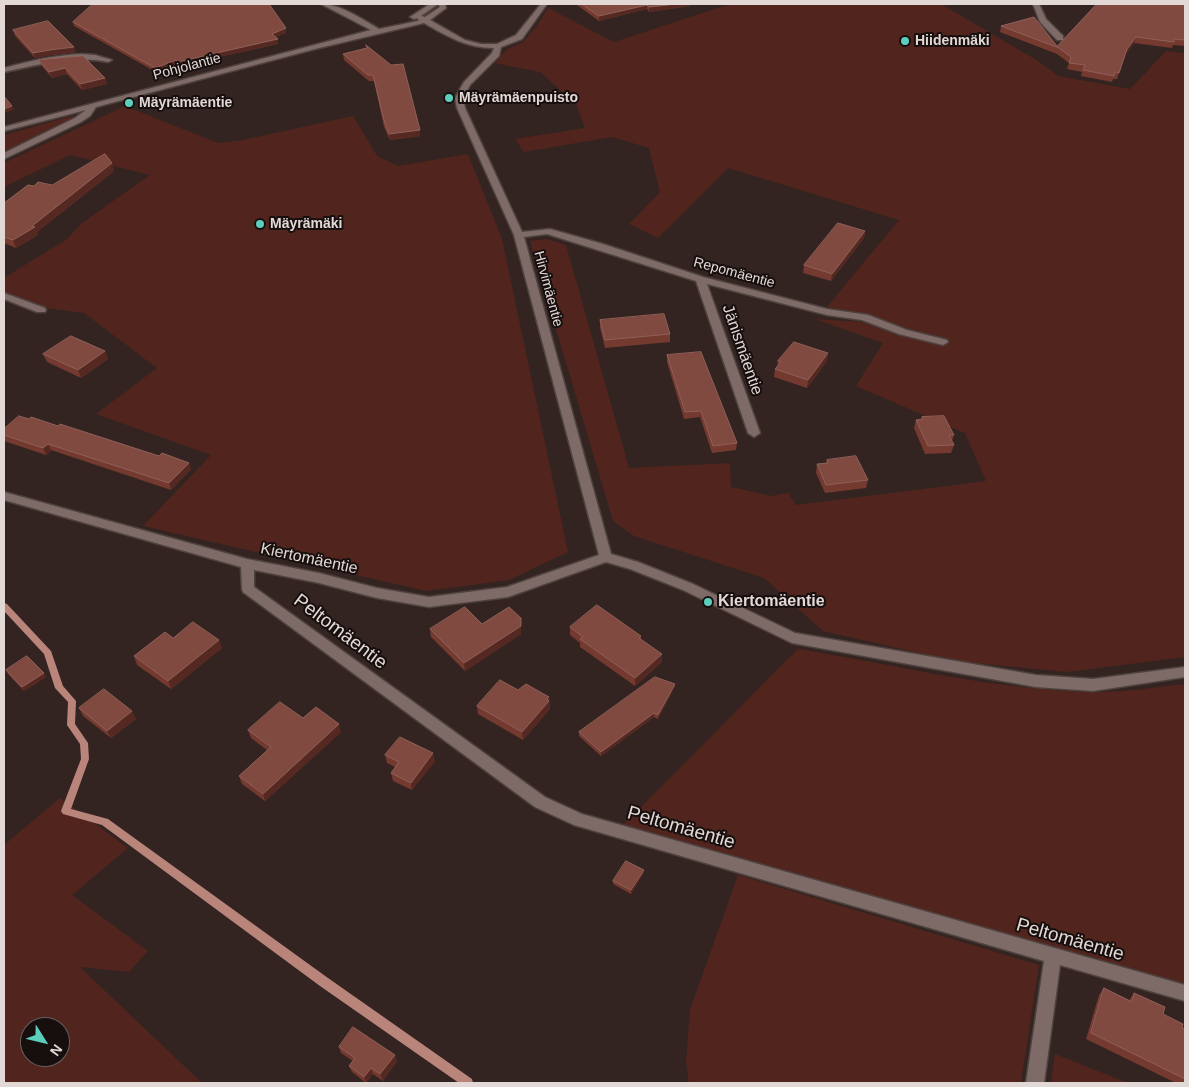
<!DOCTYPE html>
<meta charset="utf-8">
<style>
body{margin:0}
#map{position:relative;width:1189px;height:1087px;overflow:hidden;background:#332421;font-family:Helvetica,sans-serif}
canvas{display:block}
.frame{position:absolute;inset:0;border:5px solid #e2d8d5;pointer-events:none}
.north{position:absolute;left:20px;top:1017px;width:50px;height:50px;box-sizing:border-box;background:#160f0e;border:1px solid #685f5e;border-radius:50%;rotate:126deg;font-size:14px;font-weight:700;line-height:20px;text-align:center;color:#e2d8d5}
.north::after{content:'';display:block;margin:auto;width:18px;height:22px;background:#5bcebc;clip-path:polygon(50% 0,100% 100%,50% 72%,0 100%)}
</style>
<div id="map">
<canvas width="1189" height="1087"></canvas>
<div class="frame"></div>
<div class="north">N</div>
</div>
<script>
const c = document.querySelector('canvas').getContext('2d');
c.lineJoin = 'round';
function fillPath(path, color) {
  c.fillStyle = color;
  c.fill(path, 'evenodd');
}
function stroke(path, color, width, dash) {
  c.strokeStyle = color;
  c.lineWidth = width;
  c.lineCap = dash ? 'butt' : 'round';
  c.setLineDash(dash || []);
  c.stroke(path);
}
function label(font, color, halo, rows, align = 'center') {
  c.font = font + ' Helvetica,sans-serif';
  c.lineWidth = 4;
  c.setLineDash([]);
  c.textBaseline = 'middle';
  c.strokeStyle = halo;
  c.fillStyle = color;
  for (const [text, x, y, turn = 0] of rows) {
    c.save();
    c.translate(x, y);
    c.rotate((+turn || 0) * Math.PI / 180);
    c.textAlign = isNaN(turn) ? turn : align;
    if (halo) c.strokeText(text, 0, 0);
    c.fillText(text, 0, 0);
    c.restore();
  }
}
fillPath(new Path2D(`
 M730 4H941L1038 61 1058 76 1130 89 1166 51 1185 53V657L1067 672 954 661 823 631 764 578 634 536 613 521 530 241 546 239 566 245 629 468 730 463 731 487 771 496 788 493 796 505 986 481 965 433 856 386 883 343 815 319 861 322 935 340 904 331 867 316 827 307 899 220 728 168 658 238 629 224 660 192 649 148 612 137 524 152 515 139 585 128 576 104 540 72 495 63 507 49 522 43 536 27 548 8 614 42Z
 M125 106 218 143 243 140 353 116 377 156 398 166 468 154 502 239 568 552 509 580 426 591 143 526 211 455 96 414 157 368 84 313 46 308 4 292V278L67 239 82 223 150 175 70 155 4 187V163Z
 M72 116 77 117 4 152V135Z
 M798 649C897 665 997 691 1098 692 1127 692 1157 687 1185 684V984L1098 963 623 825Z
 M60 798 128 848 72 895 148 951 129 972 80 967 202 1083H4V845ZM30 1027H60V1057H30Z
 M738 875 1039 965 1021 1083H689L686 1062 690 1010Z
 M1055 1054 1128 1083H1051Z`), '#51251d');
fillPath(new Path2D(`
 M4 603 7 604 51 651 63 686 76 701 75 724 88 743 89 759 71 809 108 819 328 978 472 1079 473 1083H459L320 986 102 825 63 814 61 811 81 759 80 744 67 725 68 702 55 688 44 654 4 611Z`), '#b9857b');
const minor = new Path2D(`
 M321 4C340 4 362 19 379 29L418 21 419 20 417 18 414 19 410 17 430 4H445L446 8 430 20 465 40 481 44H497L516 35 541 4H547L522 39 501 47 499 56 470 85 463 98 465 108 522 232 550 229 603 244 703 277 827 309 868 315 907 330 947 340 948 342 943 345 899 334 862 320 827 315 707 284 760 433 754 437 748 433 696 281 547 234 524 237 611 554 638 562 693 584 795 633 1036 675 1093 679 1185 667V677L1093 691 1036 687 792 643 683 590 630 569 606 562 508 597 429 607 377 598 319 583 254 570V587L545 797 582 814 1185 985V1001L1060 965 1044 1083H1026L1044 961 574 825 535 807 243 592 242 589 241 567 4 500V492L247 559 319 573 377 588 429 597 507 587 599 555 514 235 457 108 455 98 464 82 492 53 494 48C466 48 447 36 424 23L315 49 96 107 90 116 81 122 4 159V153L75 118 86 110 4 131V127L371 30ZM438 4 440 7 425 17 421 16Z
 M1033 4H1039L1046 19 1063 36V40H1057L1040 22Z
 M82 54 95 55 112 60 108 62C72 55 39 65 4 72V68C30 61 55 55 82 54Z
 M4 293 45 308 46 310 45 312H37L4 299Z`);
stroke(minor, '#4e423f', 3);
fillPath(minor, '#7e6b68');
fillPath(new Path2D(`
 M577 4H690V6L649 12 647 9 599 21 577 5Z
 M1185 4V43L1184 46 1173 45 1172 48 1134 43 1125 55 1117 79H1113L1112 82 1081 76 1082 72 1067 69 1069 63 1057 54 1000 32 1001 26 1057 46Z
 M73 22 286 28V33L275 37 278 44 178 66 177 65 156 72 74 26Z
 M13 30 76 52 52 55 35 58 15 36Z
 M367 48 420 130V136L390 140 384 127 374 81H369L344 60 343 54Z
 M39 60 105 78 107 84 82 90 67 74 52 78 42 66Z
 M114 171 37 232 38 235 16 248 4 243V203L34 186 52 185Z
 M865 231 864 238 831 281 803 273 804 265Z
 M600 320 670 334V342L605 348 600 328Z
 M105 351 108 359 81 378 47 362 43 354Z
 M667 355 737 443 736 450 712 453 700 417 684 419 667 362Z
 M778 361H827L807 388 774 377 775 369 777 367Z
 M922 417 954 435 952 441 954 445 951 453 925 454 914 428 916 420 921 419Z
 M29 419 58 426 159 456 189 463 191 469 171 490 51 450 46 455 4 441V429Z
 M827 460 868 480 866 488 825 493 816 473 817 464 826 463Z
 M482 624 521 626V634L465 671 431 637 430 629Z
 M570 627 641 636V639L662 662 635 686 580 647V643L570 635Z
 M173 638 222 648 171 689 137 665 134 656Z
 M6 670 46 677 24 691 8 674Z
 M675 684 674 688 658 719 654 717 601 756 579 736V732Z
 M518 690 549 697 550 709 523 740 478 714 477 706Z
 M79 708 136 719 111 738 83 716Z
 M303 718 341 732 265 801 242 784 239 776 267 750 251 738 248 730Z
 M385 755 435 761 412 790 393 781 391 773 395 767 387 763Z
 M644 870 643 874 631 894 613 884V881Z
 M1104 988 1129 1000 1134 993 1163 1014 1185 1029V1083H1176L1086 1039 1099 995Z
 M339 1047 397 1061 383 1081 373 1074 366 1083 352 1072 349 1066 353 1061 341 1053Z`), '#74392f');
fillPath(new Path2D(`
 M676 4H690V6L649 12V7Z
 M647 5V9L599 21V16Z
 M286 28V33L272 38V34Z
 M1136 37 1134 43 1125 55 1117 79 1127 49Z
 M278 39V44L178 66 177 62Z
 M74 47 76 52 52 55 35 58 33 53 50 50Z
 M176 60 177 65 156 72 155 68Z
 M65 68 67 74 52 78 49 72Z
 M105 78 107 84 82 90 80 84Z
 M12 106 14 110 4 113V109Z
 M420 130V136L390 140 389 134Z
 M112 163 114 171 37 232 38 235 16 248 13 240 32 226Z
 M865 231 864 238 831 281 832 274Z
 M105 351 108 359 81 378 78 370Z
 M828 353 827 361 807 388 808 380Z
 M48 444 51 450 46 455 43 448Z
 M189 463 191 469 171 490 169 483Z
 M521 618V634L465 671 464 663Z
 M219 640 222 648 171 689 168 681Z
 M662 654V662L635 686V678Z
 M44 673 46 677 24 691 22 687Z
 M675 684 674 688 658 719V715Z
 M549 697 550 709 523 740 522 732Z
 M132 711 136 719 111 738 107 731Z
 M654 713V717L601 756V752Z
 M339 724 341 732 265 801 263 794Z
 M433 753 435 761 412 790 411 783Z
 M644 870 643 874 631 894V890Z
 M395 1055 397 1061 383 1081 380 1074Z
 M371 1068 373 1074 366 1083 364 1077Z`), '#552922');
const building = new Path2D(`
 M93 4H269L286 28 272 34 278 39 177 62 176 60 155 68 73 22Z
 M582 4H676L649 7 647 5 599 16Z
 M1097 4H1185V40L1174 39V42L1136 37 1127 49 1119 73 1115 72 1114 76 1083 70 1085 65 1069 63 1071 57 1059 48 1001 26 1034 17 1057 46Z
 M48 21 74 47 50 50 33 53 13 30Z
 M366 45 391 65 403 64 420 130 389 134 384 120 373 75H368L343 54 367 48Z
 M83 56 105 78 80 84 65 68 49 72 39 60Z
 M4 96 12 106 4 109Z
 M105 154 112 163 32 226 35 227 13 240 4 237V203L28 185 34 186 38 182 52 185Z
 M838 223 865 231 832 274 804 265Z
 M664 314 670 334 605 340 600 320Z
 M71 336 105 351 78 370 43 354Z
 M794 342 828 353 808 380 775 369 781 362 778 361Z
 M701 352 737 443 713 446 701 411 685 412 667 355Z
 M19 416 29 419 31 417 58 426 60 424 159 456 162 453 189 463 169 483 48 444 43 448 4 435V429Z
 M944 416 954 435H949L954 445 928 446 916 420 923 419 922 417Z
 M856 456 868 480 826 485 817 464 828 463 827 460Z
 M597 605 641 636 639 638 662 654 635 678 580 639 583 637 570 627Z
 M465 607 482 624 509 607 521 618V626L464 663 430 629Z
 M193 622 219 640 168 681 134 656 165 632 173 638Z
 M27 656 44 673 22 687 6 670Z
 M655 677 675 684 658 715 654 713 601 752 579 732Z
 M500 680 518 690 526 684 549 697 547 699 549 701 522 732 477 706Z
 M104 689 132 711 107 731 79 708Z
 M280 702 303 718 316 707 339 724 263 794 239 776 271 747 248 730Z
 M400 737 433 753 411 783 391 773 399 762 385 755Z
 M626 861 644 870 631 890 613 881Z
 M1104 988 1132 1002 1134 993 1165 1007 1163 1014 1183 1024 1182 1028 1185 1029V1079L1091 1033Z
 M353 1027 395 1055 380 1074 371 1068 364 1077 349 1066 355 1058 339 1047Z`);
fillPath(building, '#804a41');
stroke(building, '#8f6058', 1);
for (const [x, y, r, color] of [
 [905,41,5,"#5bcebc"],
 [449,98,5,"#5bcebc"],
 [129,103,5,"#5bcebc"],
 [260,224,5,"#5bcebc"],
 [708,602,5,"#5bcebc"]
]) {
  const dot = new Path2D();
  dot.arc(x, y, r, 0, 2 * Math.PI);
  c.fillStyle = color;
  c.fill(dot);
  stroke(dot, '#160f0e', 2);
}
label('bold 14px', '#e2d8d5', '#160f0e', [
 ["Hiidenmäki",915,41],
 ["Mäyrämäenpuisto",459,98],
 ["Mäyrämäentie",139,103],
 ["Mäyrämäki",270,224]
], 'left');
label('14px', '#e2d8d5', '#160f0e', [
 ["Pohjolantie",187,67,-15],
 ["Repomäentie",734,273,15],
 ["Hirvimäentie",548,289,75]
]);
label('16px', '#e2d8d5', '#160f0e', [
 ["Jänismäentie",742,350,71],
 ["Kiertomäentie",309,559,12]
]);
label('bold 16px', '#e2d8d5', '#160f0e', [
 ["Kiertomäentie",718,602]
], 'left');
label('19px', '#e2d8d5', '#160f0e', [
 ["Peltomäentie",340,632,37],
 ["Peltomäentie",681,828,16],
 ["Peltomäentie",1070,940,16]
]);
</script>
